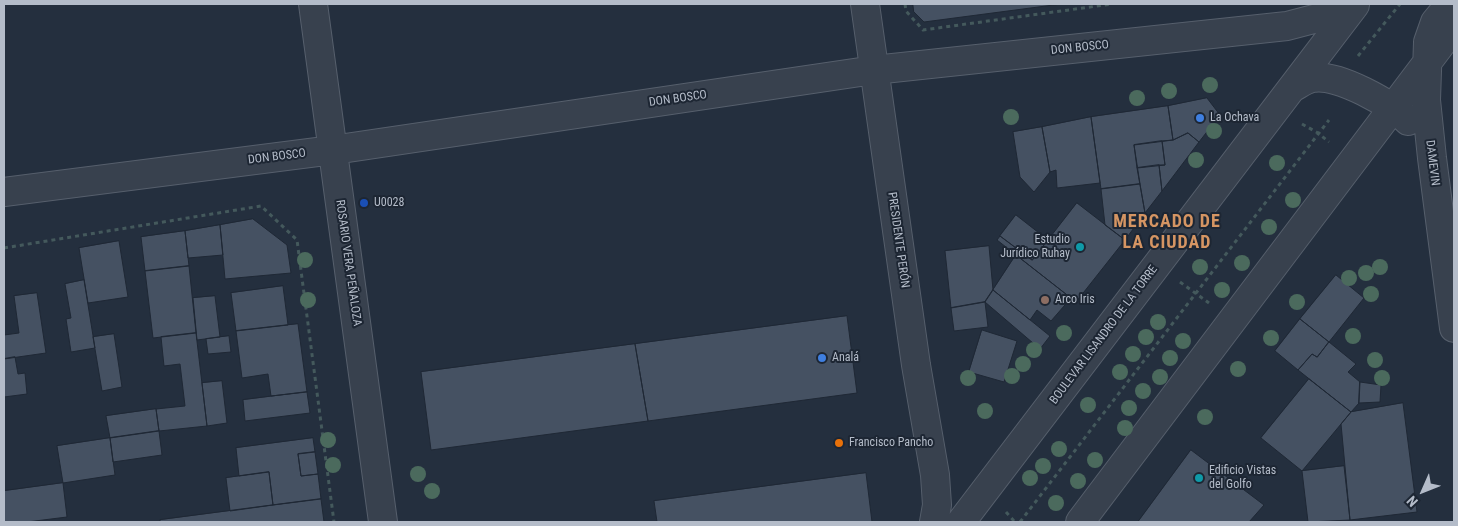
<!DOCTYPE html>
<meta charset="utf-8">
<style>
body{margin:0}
#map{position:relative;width:1458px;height:526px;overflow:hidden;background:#242f3e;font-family:"Roboto Condensed",sans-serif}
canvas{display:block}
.frame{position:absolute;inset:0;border:5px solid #b4bcc9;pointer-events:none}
.north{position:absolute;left:1398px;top:466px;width:50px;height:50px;-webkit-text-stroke:4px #1d2633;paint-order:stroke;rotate:226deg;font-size:14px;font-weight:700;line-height:20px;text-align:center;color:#b4bcc9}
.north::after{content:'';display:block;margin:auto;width:18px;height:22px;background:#b4bcc9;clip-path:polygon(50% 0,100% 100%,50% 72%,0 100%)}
</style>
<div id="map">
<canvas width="1458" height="526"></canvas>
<div class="frame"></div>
<div class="north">N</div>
</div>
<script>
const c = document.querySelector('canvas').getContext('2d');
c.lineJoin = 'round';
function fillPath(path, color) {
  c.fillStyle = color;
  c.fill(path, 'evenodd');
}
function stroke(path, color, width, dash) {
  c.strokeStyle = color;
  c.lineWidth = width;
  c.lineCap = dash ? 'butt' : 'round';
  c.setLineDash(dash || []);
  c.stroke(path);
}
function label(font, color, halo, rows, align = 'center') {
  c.font = font + ' "Roboto Condensed",sans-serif';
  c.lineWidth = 4;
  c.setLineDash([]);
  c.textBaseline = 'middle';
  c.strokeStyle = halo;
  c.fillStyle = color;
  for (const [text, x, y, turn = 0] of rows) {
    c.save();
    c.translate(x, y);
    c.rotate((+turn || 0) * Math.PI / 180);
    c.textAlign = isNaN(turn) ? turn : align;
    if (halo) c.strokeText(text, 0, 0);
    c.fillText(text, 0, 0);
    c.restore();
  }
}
const building = new Path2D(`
 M913 4H1061L924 22 914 12Z
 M1207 98 1220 115 1199 142 1188 133 1173 140 1168 106Z
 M1168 106 1173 140 1134 145 1140 184 1101 189 1091 117Z
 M1091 117 1100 183 1057 188 1056 170 1050 172 1042 127Z
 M1042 127 1050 172 1034 192 1020 177 1013 132Z
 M1188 133 1199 142 1162 191 1159 165H1165L1162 141 1173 140Z
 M1162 141 1165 165 1137 168 1134 145Z
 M1159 165 1162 191 1145 213 1137 168Z
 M1140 184 1145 213 1125 240 1105 225 1101 189Z
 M1077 203 1125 240 1076 302 997 240 1000 236 1032 260Z
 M1016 215 1048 240 1032 260 1000 236Z
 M253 219 287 245 291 273 225 279 220 225Z
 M220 225 223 255 188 258 185 231Z
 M185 231 189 266 145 271 141 237Z
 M119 241 128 297 88 303 79 248Z
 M989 246 993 290 985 302 951 308 945 251Z
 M1016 255 1071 298 1051 321 1037 310 1030 320 993 290Z
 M189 266 196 333 153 338 145 271Z
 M1336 275 1364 298 1329 342 1300 319Z
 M84 280 95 348 71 352 66 319 71 318 65 284Z
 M283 286 288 325 236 331 231 293Z
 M993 290 1050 336 1040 349 985 302Z
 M37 293 46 353 4 359V335L19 333 14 296Z
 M215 296 220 337 197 340 193 298Z
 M985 302 988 327 954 331 951 308Z
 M847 316 857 393 648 421 635 344Z
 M1300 319 1329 342 1317 357 1312 354 1298 370 1275 351Z
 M298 324 307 392 271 396 268 374 242 378 236 331Z
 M982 330 1017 341 1004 382 969 372Z
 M196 333 207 426 159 431 156 409 185 406 180 364 164 366 161 337Z
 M114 334 122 387 102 391 93 337Z
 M229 336 231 352 208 354 206 339Z
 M1329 342 1356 364 1348 372 1360 382 1359 403 1351 412 1298 370 1312 354 1317 357Z
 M635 344 648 421 431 450 421 372Z
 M15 357 18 374 25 373 27 394 4 397V359Z
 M1309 379 1351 412 1302 471 1261 438Z
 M222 381 227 423 207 426 202 383Z
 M1360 382 1381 385 1380 402 1359 403Z
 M307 392 310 413 245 421 243 400Z
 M1403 403 1417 512 1350 520 1341 424 1351 412Z
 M156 409 159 431 110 438 106 416Z
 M159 431 162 455 113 462 110 438Z
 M110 438 115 475 63 483 57 446Z
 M313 438 315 452 298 454 301 476 318 474 321 499 273 505 269 472 239 476 236 448Z
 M1191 450 1264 505 1249 522H1138Z
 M315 452 318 474 301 476 298 454Z
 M1344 466 1350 520 1308 522 1302 471Z
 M269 472 273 505 230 511 226 478Z
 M866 473 872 522H657L654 501Z
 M63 483 67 517 27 522H4V491Z
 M321 499 324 522H160V520Z`);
fillPath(building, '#455162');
stroke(building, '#1f2835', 1);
const minor = new Path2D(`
 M313 4 383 522
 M865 4 916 365 935 475 937 505 934 522
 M1450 4 1435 22 1428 42 1426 100 1432 158 1454 328
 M1292 88C1298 85 1306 79 1313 78 1337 73 1392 104 1408 121
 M4 192 333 150 874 70 1287 26 1329 15 1349 4
 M961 522 1355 5
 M1080 522 1454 27`);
stroke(minor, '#565f6c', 30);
stroke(new Path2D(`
 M905 4 906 11 923 30 1112 4
 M1358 56 1400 4
 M1302 124 1318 133 1329 142
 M4 248 261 206 297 240 334 522
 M1180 282 1209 303
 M1006 512 1015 522
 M1020 522 1329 120`), '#44595c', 3, [4, 4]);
stroke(minor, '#38414e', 28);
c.fillStyle = '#4b6a5d';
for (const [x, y] of [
 [1210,85],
 [1169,91],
 [1137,98],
 [1011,117],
 [1214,131],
 [1196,160],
 [1277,163],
 [1293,200],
 [1269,227],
 [305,260],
 [1242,263],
 [1200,267],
 [1380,267],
 [1366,273],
 [1349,278],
 [1222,290],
 [1371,294],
 [308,300],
 [1297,302],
 [1158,322],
 [1064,333],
 [1353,336],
 [1146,337],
 [1271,338],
 [1183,341],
 [1034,350],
 [1133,354],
 [1170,358],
 [1375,360],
 [1023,364],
 [1238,369],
 [1120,372],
 [1012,376],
 [1160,377],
 [968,378],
 [1382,378],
 [1143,391],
 [1088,405],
 [1129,408],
 [985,411],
 [1205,417],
 [1125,428],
 [328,440],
 [1059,449],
 [1095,460],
 [333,465],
 [1043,466],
 [418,474],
 [1030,478],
 [1078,481],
 [432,491],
 [1056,503]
]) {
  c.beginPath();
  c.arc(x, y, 8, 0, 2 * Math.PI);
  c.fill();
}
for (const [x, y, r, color] of [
 [1200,118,5,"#3f7fe0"],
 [364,203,5,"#1a4fb4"],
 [1080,247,5,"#0f9aa8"],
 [1045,300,5,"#8d6e63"],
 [822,358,5,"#3f7fe0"],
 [839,443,5,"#e8710a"],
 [1199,478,5,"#0f9aa8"]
]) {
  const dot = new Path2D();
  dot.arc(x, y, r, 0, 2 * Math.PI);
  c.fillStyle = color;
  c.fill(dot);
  stroke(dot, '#1d2633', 2);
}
label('12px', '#b4bcc9', '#1d2633', [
 ["DON BOSCO",1080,48,-6],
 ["DON BOSCO",678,99,-8],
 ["DON BOSCO",277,157,-7],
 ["DAMEVIN",1432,163,83],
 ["PRESIDENTE PERÓN",898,240,82],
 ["ROSARIO VERA PEÑALOZA",348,263,82],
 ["BOULEVAR LISANDRO DE LA TORRE",1104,335,-53]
]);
label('12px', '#b4bcc9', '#1d2633', [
 ["La Ochava",1210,118],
 ["U0028",374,203],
 ["Estudio",1070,240,"right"],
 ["Jurídico Ruhay",1070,254,"right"],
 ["Arco Iris",1055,300],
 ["Analá",832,358],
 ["Francisco Pancho",849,443],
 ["Edificio Vistas",1209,471],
 ["del Golfo",1209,485]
], 'left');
c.letterSpacing = '1px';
label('bold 18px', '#d59563', '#1d2633', [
 ["MERCADO DE",1167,222],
 ["LA CIUDAD",1167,243]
]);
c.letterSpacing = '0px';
</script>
